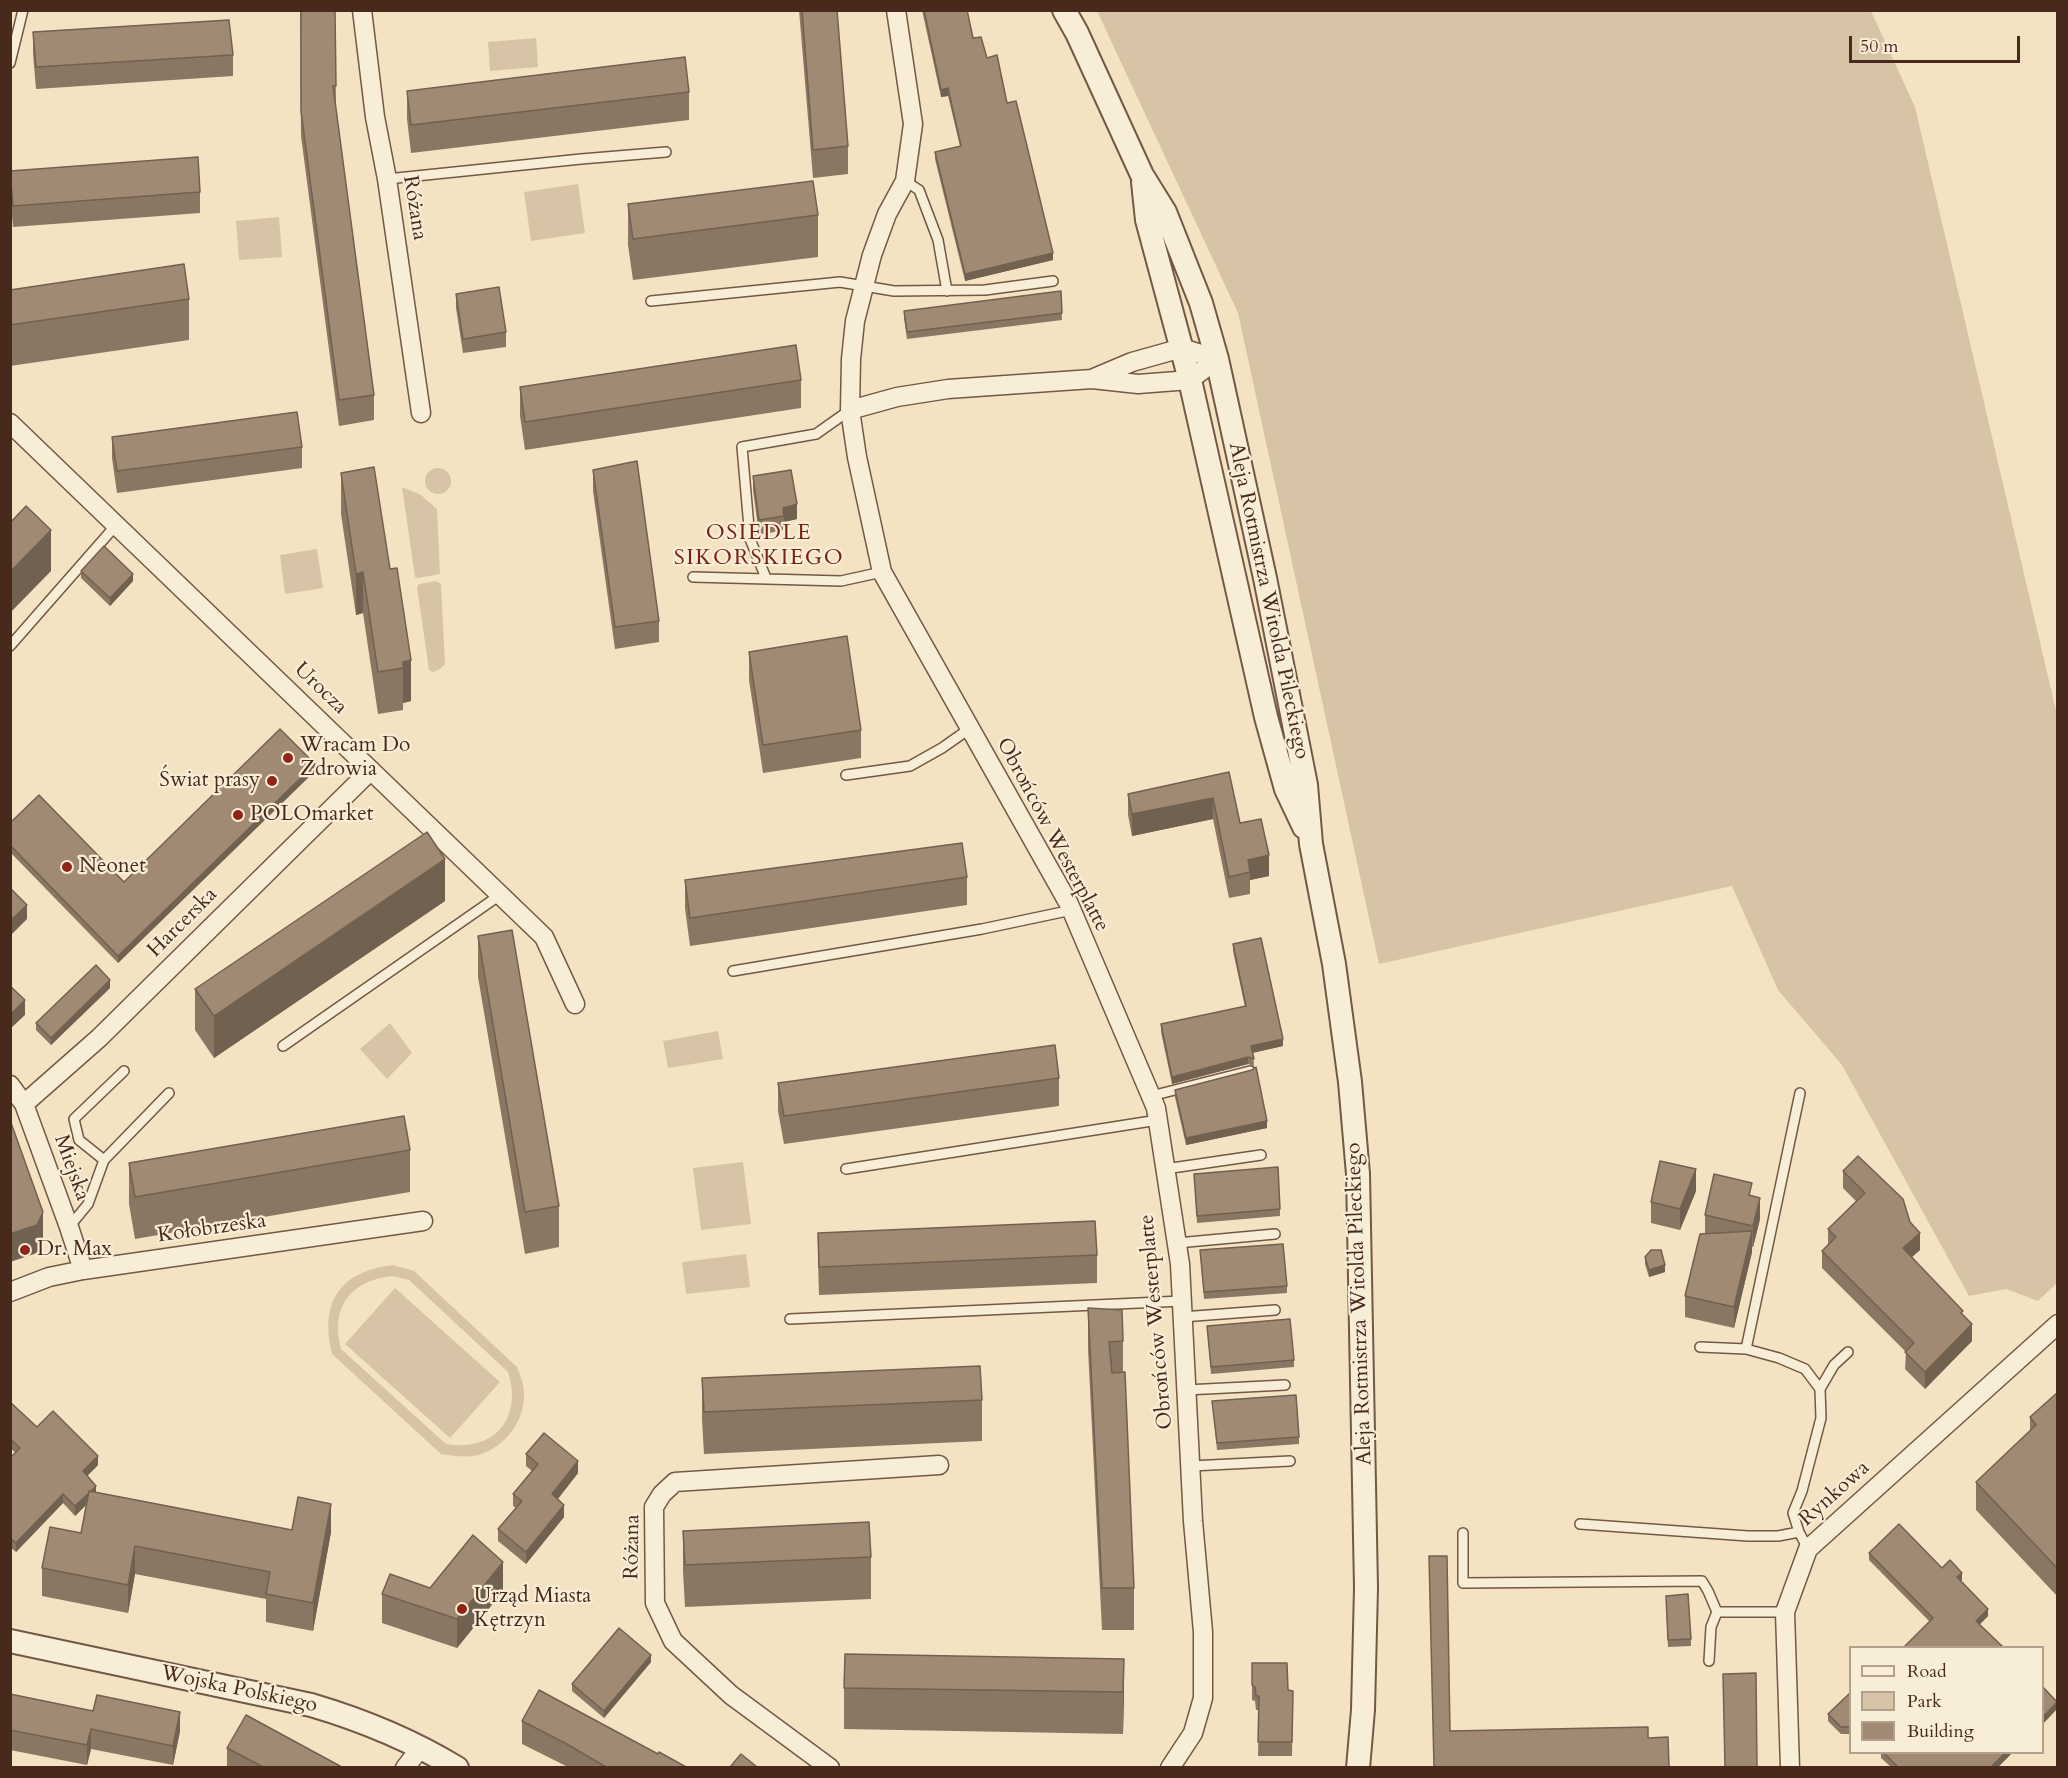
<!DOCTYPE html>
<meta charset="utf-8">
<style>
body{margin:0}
#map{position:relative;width:2068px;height:1778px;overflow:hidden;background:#f4e3c2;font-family:Cardo,serif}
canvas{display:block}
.frame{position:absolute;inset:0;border:12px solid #482a1d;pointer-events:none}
.legend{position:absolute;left:1849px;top:1646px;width:195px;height:108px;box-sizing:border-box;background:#f8edd7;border:2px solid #b29f8d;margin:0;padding:8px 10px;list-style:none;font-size:18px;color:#482a1d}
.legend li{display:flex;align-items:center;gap:12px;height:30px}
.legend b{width:30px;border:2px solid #b29f8d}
.scale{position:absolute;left:1849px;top:36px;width:171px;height:27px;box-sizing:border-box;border:3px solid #482a1d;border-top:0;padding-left:8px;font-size:18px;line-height:21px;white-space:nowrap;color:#482a1d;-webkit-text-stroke:4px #f8edd7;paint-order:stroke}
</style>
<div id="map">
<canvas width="2068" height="1778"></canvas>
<div class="frame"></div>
<ul class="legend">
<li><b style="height:8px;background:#f8edd7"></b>Road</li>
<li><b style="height:16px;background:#d7c4a6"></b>Park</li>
<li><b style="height:16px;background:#a18a73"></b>Building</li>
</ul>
<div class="scale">50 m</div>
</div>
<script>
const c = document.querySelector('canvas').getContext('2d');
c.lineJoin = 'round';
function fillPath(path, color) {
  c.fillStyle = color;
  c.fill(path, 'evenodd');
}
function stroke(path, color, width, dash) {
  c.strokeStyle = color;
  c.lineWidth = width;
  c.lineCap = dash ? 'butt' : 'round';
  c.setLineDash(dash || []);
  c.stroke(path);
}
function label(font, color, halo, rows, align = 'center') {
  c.font = font + ' Cardo,serif';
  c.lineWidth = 4.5;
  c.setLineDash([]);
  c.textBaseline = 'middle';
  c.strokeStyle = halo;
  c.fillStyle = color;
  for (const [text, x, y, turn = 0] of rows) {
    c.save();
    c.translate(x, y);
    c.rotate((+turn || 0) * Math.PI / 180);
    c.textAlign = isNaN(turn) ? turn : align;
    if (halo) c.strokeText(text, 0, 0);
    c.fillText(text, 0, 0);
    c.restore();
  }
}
fillPath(new Path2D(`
 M1097 11H1871L1915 107 2057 715 2058 1282 2038 1301 2006 1289 1969 1296 1842 1065 1778 990 1732 886 1379 964 1238 313Z
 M536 38 538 67 490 71 488 42Z
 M578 184 585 233 531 241 524 192Z
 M279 217 282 257 239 260 236 221Z
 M425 481a13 13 0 1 1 26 0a13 13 0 1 1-26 0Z
 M402 487 421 495 437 509 440 574 418 578 415 577Z
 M317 549 323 588 285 594 280 555Z
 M436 581 441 584 445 664 440 669 433 672 429 670 417 587 419 584Z
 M390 1023 412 1053 387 1079 360 1049Z
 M718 1031 723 1059 668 1068 663 1041Z
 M743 1162 751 1224 701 1230 693 1168Z
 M746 1254 750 1287 686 1294 682 1262Z
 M393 1265 414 1271 517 1367C519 1373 522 1379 523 1385 529 1413 510 1443 484 1453 470 1459 455 1456 441 1454L332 1354C319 1302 340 1271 393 1265ZM392 1276 409 1280 508 1372C523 1419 494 1452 446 1444L341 1349C330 1307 350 1281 392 1276Z
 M395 1288 500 1382 450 1438 345 1344Z`), '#d7c4a6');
const service = new Path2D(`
 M10 63 23 10
 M387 179 581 159 666 152
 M905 181 919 190 938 240 947 291
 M651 301 840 282 894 291 985 290 1053 281
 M693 577 841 581 882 572
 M766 578 750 539 742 447 816 434 850 410
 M10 646 117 524
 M846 775 910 766 942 748 969 729
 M733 971 982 929 1072 910
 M283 1046 500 895
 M1151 1096 1250 1071
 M104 1160 79 1140 74 1119 124 1071
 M846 1169 1158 1120
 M1165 1169 1261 1155
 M69 1227 88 1204 104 1160 169 1093
 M1177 1243 1275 1234
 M1182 1317 1275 1310
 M790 1319 1182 1301
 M1700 1347 1746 1349 1779 1358 1805 1369 1820 1389 1821 1418 1802 1491 1793 1513 1799 1532 1808 1549
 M1746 1349 1800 1093
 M1820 1389 1834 1365 1848 1352
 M1186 1390 1285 1385
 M1191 1466 1290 1461
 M1580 1524 1748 1536H1778L1799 1532
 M1463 1533V1583L1702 1581 1708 1591 1717 1612H1785
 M1709 1661 1711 1627 1717 1612`);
const minor = new Path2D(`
 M362 10 375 117 387 179 421 413
 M896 10 913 124 905 181 887 214 872 255 855 321 851 359 850 410 857 457 882 572 1069 904 1156 1108 1180 1264 1193 1521 1203 1632V1698L1193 1733 1170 1768
 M1094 378 1132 362 1182 348 1217 359
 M850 410 897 397 948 389 1092 379 1138 384 1190 380 1217 359
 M10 423 544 937 575 1004
 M10 1085 24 1104 69 1227 83 1270
 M24 1104 99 1038 371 770
 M10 1292 49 1277 83 1270 423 1221
 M405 1768 421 1747
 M830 1768 731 1695 673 1641 655 1603 654 1507 662 1494 675 1482 939 1465
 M1790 1768 1785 1612 1808 1549 2058 1324`);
const tertiary = new Path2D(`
 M1064 10 1077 33 1142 175 1165 212 1201 303 1217 359 1265 578 1306 785 1311 844 1334 964 1350 1082 1358 1174 1366 1588 1363 1710 1358 1768
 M1143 182 1147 220 1190 380 1266 717 1286 789 1304 827
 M10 1641 311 1705C362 1720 411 1740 457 1768`);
stroke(service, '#735846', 12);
stroke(minor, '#735846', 21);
stroke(tertiary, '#735846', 26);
stroke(service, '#f8edd7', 9);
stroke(minor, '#f8edd7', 18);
stroke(tertiary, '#f8edd7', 22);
fillPath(new Path2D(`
 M300 10H335L336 107 374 395V420L339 426 301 136Z
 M799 10H837L848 146V174L813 178Z
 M922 10H967L973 38 987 58 1007 103 1053 260 965 281 935 159V152L960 146 948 96 941 97Z
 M33 32 233 55V76L36 89 33 53Z
 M407 91 689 92V120L411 153 407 119Z
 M10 171 200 192V213L13 227 10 193Z
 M628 204 818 215V257L633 280 628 245Z
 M10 290 189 299V340L10 366Z
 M1061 291 1062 320 907 339 904 318V311Z
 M456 294 506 332V347L463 353 456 308Z
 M801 380V408L525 450 520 416V387Z
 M112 437 302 447V468L117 493 112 458Z
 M593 470 659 621V642L615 649 593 491Z
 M341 473 390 569 411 701 403 703V710L378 714 363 613 356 615 341 514Z
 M753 476 797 519 784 522V530L759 535 753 490Z
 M81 571 133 581 110 606 81 578Z
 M749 652 861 730V758L763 773 749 680Z
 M315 771 118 963 10 852V823L124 882Z
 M1229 772 1240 823 1269 876 1250 880V894L1229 898 1213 819 1132 836 1128 815V794Z
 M967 877V905L690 946 685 908V880Z
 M445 901 214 1058 195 1030V989Z
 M478 936 559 1206V1247L525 1254 478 977Z
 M1233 944 1283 1046 1253 1053 1254 1066 1248 1064 1172 1084 1161 1032V1024L1245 1007 1233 951Z
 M110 988 51 1045 36 1030V1023Z
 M1059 1078V1106L784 1144 778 1111V1083Z
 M1175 1090 1267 1128 1186 1145 1175 1097Z
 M410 1150V1192L135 1239 129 1204V1163Z
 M1843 1171 1910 1222 1920 1250 1912 1257 1963 1316 1972 1341 1925 1389 1905 1369 1906 1352 1822 1268V1251L1828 1244V1229L1856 1201 1843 1188Z
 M1194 1174 1280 1209V1216L1197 1223Z
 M1696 1191 1680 1230 1651 1223V1202Z
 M1752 1195 1760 1219 1753 1247H1752V1252L1734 1328 1685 1317V1296L1705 1233V1215Z
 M818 1233 1097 1255V1283L819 1295 818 1262Z
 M1200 1250 1287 1286V1293L1204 1299Z
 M1645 1257 1665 1272 1649 1277 1645 1264Z
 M1088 1308 1123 1341V1373L1134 1588V1630H1102L1088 1349Z
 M1207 1326 1294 1360V1367L1211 1374Z
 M702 1378 982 1400V1441L704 1454 702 1420Z
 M2058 1392V1597L1976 1510V1482L2030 1431V1417Z
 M1212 1401 1299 1437V1444L1217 1450Z
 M10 1402 37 1427 98 1465 87 1476 96 1492 292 1530 331 1532 313 1631 266 1622V1599L135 1574 128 1613 42 1596V1568L81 1533 87 1504 75 1516 63 1503 16 1552 10 1547V1458L16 1453 10 1448Z
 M526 1454 578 1473 558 1499 564 1517 526 1564 498 1541V1529L516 1508 513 1506V1494L532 1471 526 1466Z
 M683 1531 871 1557V1599L685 1607 683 1572Z
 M1869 1553 1942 1568 1962 1580 1961 1581 1988 1616 1980 1624 1930 1622 1869 1560Z
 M503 1591 457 1648 382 1623V1594Z
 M1666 1603 1691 1639V1646L1668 1647Z
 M1124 1659 1123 1734 844 1729V1688Z
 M651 1662 604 1718 572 1691V1684Z
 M1252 1663 1288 1690 1293 1691 1292 1756H1258L1259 1710H1256L1255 1701 1252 1700Z
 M1851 1692V1734H1841L1828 1721V1714Z
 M10 1694 180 1731 173 1765 91 1749 87 1765 10 1750Z
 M522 1721 658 1754 686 1767H568L522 1744Z
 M227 1748 340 1767H227Z
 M1881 1752H2013L1998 1767H1891L1881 1758Z`), '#8a7763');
fillPath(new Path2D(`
 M948 88V96L941 97V90Z
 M1053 253V260L965 281V274Z
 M797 504V519L784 522 783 508Z
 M51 530V571L10 613V572Z
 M363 572V613L356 615V574Z
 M133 574V581L110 606V598Z
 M411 660V701L403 703V662Z
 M315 764V771L118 963V956Z
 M1213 798V819L1132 836V814Z
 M1269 855V876L1250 880V872L1248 860Z
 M445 859V901L214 1058V1016Z
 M27 905V919L10 936V921Z
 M110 980V988L51 1045V1038Z
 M25 1000V1015L10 1029V1015Z
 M1283 1039V1046L1251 1053V1046Z
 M1248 1057V1064L1172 1084V1077Z
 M1267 1121V1128L1186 1145V1138Z
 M1696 1169V1191L1680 1230V1209Z
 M1760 1198V1219L1753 1247V1226Z
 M43 1212V1240L37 1253 10 1262V1234Z
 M1752 1231V1252L1734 1328V1307Z
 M1920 1233V1250L1903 1265V1248Z
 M1665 1265V1272L1649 1277V1270Z
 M1972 1324V1341L1925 1389V1372Z
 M98 1456V1465L83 1480V1471Z
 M578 1461V1473L552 1506V1494Z
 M96 1486V1495L75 1516V1506Z
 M63 1494V1503L16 1552V1543Z
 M331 1504V1532L313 1631V1603Z
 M564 1505V1517L526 1564V1552Z
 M135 1546V1574L128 1613V1585Z
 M503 1562V1591L457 1648V1619Z
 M1962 1573V1580L1957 1584V1577Z
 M1988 1609V1616L1976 1628V1621Z
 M651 1655V1662L604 1718V1711Z
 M1124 1659V1700L1123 1734V1692Z
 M2057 1702V1709L2043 1724V1717Z
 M180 1712V1731L173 1765V1746Z
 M91 1729V1749L87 1765V1745Z
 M2006 1752H2013L1998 1767H1991Z`), '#716150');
const building = new Path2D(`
 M301 10H335L336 86H333L374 395 339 400 301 111Z
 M802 10H837L848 146 813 150Z
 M924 10H967L973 38 981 37 987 58 997 55 1007 103 1016 101 1053 253 965 274 935 152 961 146 948 88 941 90Z
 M229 20 233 55 36 67 33 32Z
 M685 57 689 92 411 125 407 91Z
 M198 157 200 192 13 206 10 171Z
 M813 181 818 215 633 239 628 204Z
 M184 264 189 299 10 325V290Z
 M499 287 506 332 463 339 456 294Z
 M1061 291 1062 313 907 332 904 311Z
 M796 345 801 380 525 422 520 387Z
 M297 412 302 447 117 471 112 437Z
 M637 461 659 621 615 627 593 470Z
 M374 467 390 569 397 568 411 660 403 662V668L378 672 363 572 356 574 341 473Z
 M791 470 797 504 783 508 784 516 759 520 753 476Z
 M26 506 51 530 10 572V523Z
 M104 546 133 574 110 598 81 571Z
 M847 636 861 730 763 745 749 652Z
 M280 729 315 764 118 956 10 845V823L39 795 124 882Z
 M1229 772 1240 823 1261 819 1269 855 1248 860 1250 872 1229 877 1213 798 1132 814 1128 794Z
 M427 832 445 859 214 1016 195 989Z
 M962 843 967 877 690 918 685 880Z
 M10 888 27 905 10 921Z
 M512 930 559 1206 525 1212 478 936Z
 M1261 938 1283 1039 1251 1046 1254 1059 1248 1057 1172 1077 1161 1024 1246 1006 1233 944Z
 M96 965 110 980 51 1038 36 1023Z
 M10 986 25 1000 10 1015Z
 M1055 1045 1059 1078 784 1116 778 1083Z
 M1256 1067 1267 1121 1186 1138 1175 1090 1252 1070Z
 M404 1116 410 1150 135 1197 129 1163Z
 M10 1120 43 1212 37 1225 10 1234Z
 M1858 1156 1903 1199 1910 1222 1920 1233 1903 1248 1963 1311 1961 1313 1972 1324 1925 1372 1905 1352 1914 1343 1822 1251 1836 1237 1828 1229 1865 1193 1843 1171Z
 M1660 1161 1696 1169 1680 1209 1651 1202Z
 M1278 1167 1280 1209 1197 1216 1194 1174Z
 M1714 1174 1752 1183 1749 1195 1760 1198 1753 1226 1705 1215Z
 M1095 1221 1097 1255 819 1267 818 1233Z
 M1752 1231 1734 1307 1685 1296 1700 1234Z
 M1283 1244 1287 1286 1204 1292 1200 1250Z
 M1651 1250H1661L1665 1265 1649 1270 1645 1257Z
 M1088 1308 1122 1310 1123 1341 1109 1342 1112 1373 1125 1372 1134 1588H1102Z
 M1290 1319 1294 1360 1211 1367 1207 1326Z
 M980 1366 982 1400 704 1412 702 1378Z
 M2058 1392V1569L1976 1482 2036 1425 2030 1417Z
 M1296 1395 1299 1437 1217 1443 1212 1401Z
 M10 1402 37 1427 53 1411 98 1456 83 1471 96 1486 91 1491H89V1493L75 1506 63 1494 16 1543 10 1538V1458L20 1448 10 1439Z
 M544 1433 578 1461 552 1494 564 1505 526 1552 498 1529 522 1501 513 1494 538 1464 526 1454Z
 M89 1491 292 1530 298 1497 331 1504 313 1603 266 1594 270 1572 135 1546 128 1585 42 1568 50 1527 81 1533Z
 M869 1522 871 1557 685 1565 683 1531Z
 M1899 1524 1942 1568 1950 1560 1962 1573 1957 1577 1988 1609 1976 1621 2003 1647H1904L1933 1618 1869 1553Z
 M473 1535 503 1562 457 1619 382 1594 390 1574 430 1588Z
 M1429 1556H1447L1450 1731 1648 1727V1738L1668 1737 1669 1767H1434Z
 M1688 1594 1691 1639 1668 1640 1666 1596Z
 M619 1628 651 1655 604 1711 572 1684Z
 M845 1654 1124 1659 1123 1692 844 1688Z
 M1252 1663H1287L1288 1690 1293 1691 1292 1742H1258L1259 1696H1256L1255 1687 1252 1685Z
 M1756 1673 1757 1767H1725L1723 1674Z
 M2043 1687 2057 1702 2043 1717Z
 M539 1690 658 1754 659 1752 686 1767H606L565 1743 522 1721Z
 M1851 1692V1727H1841L1828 1714Z
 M10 1694 93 1711 97 1695 180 1712 173 1746 91 1729 87 1745 10 1730Z
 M246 1715 340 1766 339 1767H263L227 1748Z
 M1883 1752H2006L1991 1767H1898Z
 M741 1754 757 1767H730Z`);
fillPath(building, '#a18a73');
stroke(building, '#716150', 1.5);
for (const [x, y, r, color] of [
 [288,758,6,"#8f2418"],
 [272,781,6,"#8f2418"],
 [238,815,6,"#8f2418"],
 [67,867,6,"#8f2418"],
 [25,1250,6,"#8f2418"],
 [462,1609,6,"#8f2418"]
]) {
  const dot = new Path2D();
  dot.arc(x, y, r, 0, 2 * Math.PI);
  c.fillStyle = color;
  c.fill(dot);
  stroke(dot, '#f8edd7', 2);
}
label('21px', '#482a1d', '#f8edd7', [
 ["Różana",414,208,81],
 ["Aleja Rotmistrza Witolda Pileckiego",1268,601,78],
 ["Urocza",320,689,44],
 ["Obrońców Westerplatte",1052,835,62],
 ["Harcerska",183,923,-45],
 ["Miejska",71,1168,70],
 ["Kołobrzeska",212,1229,-8],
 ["Aleja Rotmistrza Witolda Pileckiego",1360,1304,-92],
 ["Obrońców Westerplatte",1157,1322,-95],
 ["Rynkowa",1835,1494,-42],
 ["Różana",633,1547,-89],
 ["Wojska Polskiego",239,1690,12]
]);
label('21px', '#482a1d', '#f8edd7', [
 ["Wracam Do",300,746],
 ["Zdrowia",300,770],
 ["Świat prasy",260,781,"right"],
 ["POLOmarket",250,815],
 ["Neonet",79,867],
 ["Dr. Max",37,1250],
 ["Urząd Miasta",474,1597],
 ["Kętrzyn",474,1621]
], 'left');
c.letterSpacing = '1.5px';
label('22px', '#7a1f14', '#f8edd7', [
 ["OSIEDLE",759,534],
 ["SIKORSKIEGO",759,559]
]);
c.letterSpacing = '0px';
</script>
